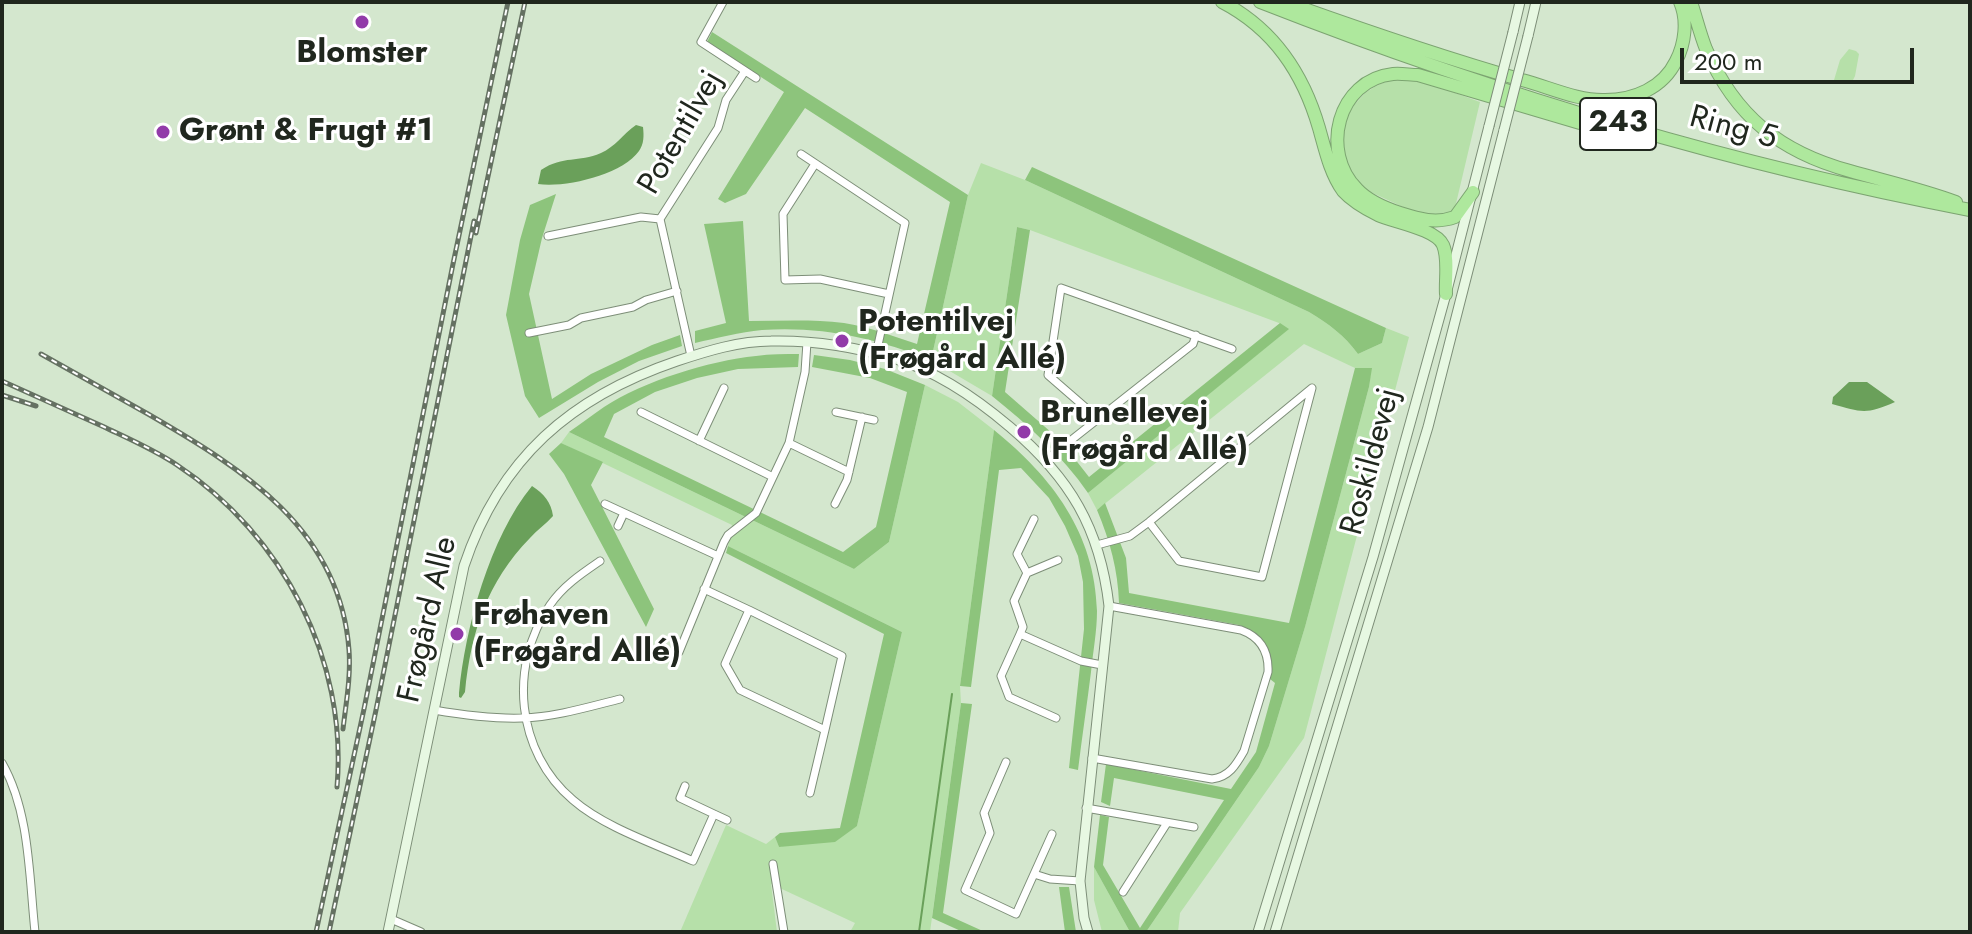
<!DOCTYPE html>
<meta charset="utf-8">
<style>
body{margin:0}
#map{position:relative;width:1972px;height:934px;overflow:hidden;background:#d4e7ce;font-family:Jost,sans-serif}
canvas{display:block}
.frame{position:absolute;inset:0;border:4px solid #20271e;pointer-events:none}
.scale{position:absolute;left:1680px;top:48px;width:234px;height:36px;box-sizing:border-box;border:4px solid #20271e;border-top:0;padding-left:10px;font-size:24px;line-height:28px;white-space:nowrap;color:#20271e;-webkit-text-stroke:6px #fff;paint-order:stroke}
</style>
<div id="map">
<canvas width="1972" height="934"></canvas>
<div class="frame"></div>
<div class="scale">200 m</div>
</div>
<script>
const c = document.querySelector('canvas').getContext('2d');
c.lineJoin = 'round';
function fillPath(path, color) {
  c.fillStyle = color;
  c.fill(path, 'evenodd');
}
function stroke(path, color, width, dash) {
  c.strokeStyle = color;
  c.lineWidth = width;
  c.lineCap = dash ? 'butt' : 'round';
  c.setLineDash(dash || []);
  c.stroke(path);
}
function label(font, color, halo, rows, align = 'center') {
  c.font = font + ' Jost,sans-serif';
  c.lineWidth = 6;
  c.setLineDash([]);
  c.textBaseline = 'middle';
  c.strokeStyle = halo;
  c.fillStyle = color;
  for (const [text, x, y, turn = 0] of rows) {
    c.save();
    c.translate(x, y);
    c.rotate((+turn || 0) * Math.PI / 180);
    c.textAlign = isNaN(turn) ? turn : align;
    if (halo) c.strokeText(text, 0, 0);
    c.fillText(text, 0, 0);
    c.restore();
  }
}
fillPath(new Path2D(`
 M1849 49 1856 51 1859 54 1855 76 1851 84 1834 80 1840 60Z
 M1403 79 1420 80 1480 102 1454 212 1437 218 1405 208 1364 189 1343 161 1342 127 1348 112 1365 93 1376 86 1388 81Z
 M981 163 1025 180 1309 312C1329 324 1344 335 1358 354L1382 343 1386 328 1409 337 1304 738 1180 913 1178 932H1146L1259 767 1269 746 1305 627 1369 387 1371 368H1355L1304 344 1097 510 1088 493 1288 329 1279 323 1030 230 1017 227 992 396 931 360 968 195Z
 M925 385 958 402 994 430 960 686 961 703 930 932H850L855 923 771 884 777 932H680L726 825 766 844 775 837 779 847 857 826 902 632 728 546 732 525 561 443 569 432 854 569 889 542Z
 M1094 867 1130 932H1102L1094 900Z`), '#b6e0a9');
fillPath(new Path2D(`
 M712 32 968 195 931 360C875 338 822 326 762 330 740 332 717 338 695 343V331L726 323 704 224 743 221 749 321C780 321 812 319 844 323 869 327 893 336 917 344L950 202 805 108 746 194 725 203 718 199 784 92 707 42Z
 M1032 167 1386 328 1382 343 1358 354C1344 335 1329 324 1309 312L1025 180Z
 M556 194 542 238 529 294 552 399 591 374 652 345 680 335 682 346 639 361 598 382 539 418 525 396 506 315 520 240 530 205Z
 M1017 227 1030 230 1005 392 1060 440 1089 477 1280 323 1289 329 1088 493C1062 455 1028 425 992 396Z
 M799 354 798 367 738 369 697 378 655 392 614 414 604 437 843 552 876 527 907 392 870 378 812 367 814 355 850 360 885 369 925 385 889 542 854 569 569 432C581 424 592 415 604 407 644 381 708 361 756 356 770 354 785 354 799 354Z
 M1355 368H1372L1369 387 1305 627 1269 746 1259 767 1146 932H1130L1094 867 1100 815 1109 817 1103 865 1140 928 1224 800 1114 778 1110 806 1101 802 1106 764 1231 789 1256 752 1275 683 1270 679C1274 650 1265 636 1239 625L1119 603C1118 570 1110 541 1097 510L1105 503 1126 558 1129 593 1289 623Z
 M994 430C1052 477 1095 533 1097 611 1097 631 1093 652 1091 672 1087 704 1082 737 1078 770L1069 768 1084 629 1083 582 1078 556 1065 526 1049 498 1021 468 999 470 971 687 960 686Z
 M561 443 603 462 591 485 654 609 646 627 564 474 549 454Z
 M728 546 902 632 857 826 835 842 779 847 775 837 780 833 840 828 884 634 726 553Z
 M961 703 972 704 943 913 985 932H963L932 918Z
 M1059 887H1069L1076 932H1065Z`), '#8dc47c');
fillPath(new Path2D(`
 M636 125 643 127C644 136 644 144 639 151 622 175 565 188 538 184L541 170C564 155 578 163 601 153 615 147 623 134 636 125Z
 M1849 382H1867L1895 402C1866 415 1861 412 1832 404L1833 397Z
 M532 486C544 494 551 502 553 516 546 524 537 530 530 538 487 582 471 632 465 692L461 698 459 697V693C465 628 490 537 532 486Z`), '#6aa05a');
stroke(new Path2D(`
 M919 932 952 694`), '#6aa05a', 2);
const street = new Path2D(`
 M723 2 701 42 756 78
 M801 154 905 223 876 354
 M815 164 783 214 785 280 820 279 889 294
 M548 236 641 217 660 219
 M529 333 569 325 581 318 633 307 646 300 677 291
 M691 356 660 219 718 128 726 100 745 71
 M641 412 773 477
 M836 412 874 420
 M1095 420 1086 408 1048 375 1061 288 1232 349
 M699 441 724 388
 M789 443 849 472
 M1046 460 1193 344 1196 335
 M605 504 718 556
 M835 504 847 480 862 417
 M618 526 624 513
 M1097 545 1130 536 1149 522 1312 388 1262 577 1179 561 1149 522
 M600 561C581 574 563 586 550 605 508 666 516 752 573 800 604 827 655 844 693 861L714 814 680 798 685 786
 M1027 573 1017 554 1034 519
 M704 589 749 610 725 664 740 690 825 730 810 793
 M749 610 842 656 825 730
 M1020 634 1023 627 1014 601 1027 573 1058 560
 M679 652 724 542 728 535 756 513 789 443 805 372 807 342
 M434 710C463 715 492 719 522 718 555 717 588 707 620 699
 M1056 718 1009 697 1001 676 1020 634 1081 661 1102 665
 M1092 758 1212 779C1229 777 1236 765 1244 751L1268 672C1269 651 1260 637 1241 630L1109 606
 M1006 762 984 813 990 833 965 890 1016 914 1052 834
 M2 763C30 812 29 876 35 932
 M1086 808 1194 827
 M714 814 727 820
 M773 864 784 932
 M1034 874 1050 879 1080 881
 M1123 892 1167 823
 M391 919 421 932`);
const secondary = new Path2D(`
 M1513 32 1520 2
 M1528 36 1536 2
 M388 932 464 566C500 458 571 397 677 361 707 351 739 341 771 341 813 340 856 347 896 359 938 372 977 399 1010 427 1070 478 1100 528 1109 606L1080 881 1084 918 1088 932
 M1258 932 1373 557 1446 294 1489 126
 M1275 932 1428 427 1504 130`);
const highway = new Path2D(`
 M1222 2C1274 29 1303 73 1319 128 1325 149 1330 173 1343 191 1352 201 1366 209 1378 215 1394 222 1436 229 1443 245 1449 259 1445 279 1446 294
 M1260 2C1490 92 1728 164 1970 210
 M1285 2C1363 30 1442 57 1522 80 1549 87 1578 101 1605 100 1634 100 1663 88 1676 61 1685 44 1688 20 1680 2
 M1691 2C1696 17 1700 34 1706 49 1735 116 1780 152 1850 171 1885 181 1921 189 1956 202
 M1473 192 1455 217C1436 224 1419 219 1400 213 1385 208 1368 201 1357 189 1320 152 1337 80 1393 74 1401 73 1410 75 1418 75L1580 123 1631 136`);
stroke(street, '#7d8e78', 9);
stroke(secondary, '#7d8e78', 11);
stroke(highway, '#7ca471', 14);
stroke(street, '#fff', 7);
stroke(secondary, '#e7f8e2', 9);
stroke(highway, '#aee89d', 12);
const rail = new Path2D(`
 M476 233 525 2
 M41 354C77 374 112 394 148 414 243 469 340 529 349 650 351 677 346 703 343 729
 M2 381C35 396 68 411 102 426 127 438 153 449 177 465 283 535 348 660 337 787
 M2 395 36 406
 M316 932 364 709 453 264 508 2
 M329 932 376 710 474 221`);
stroke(rail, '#657162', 5);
stroke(rail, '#fff', 2, [6]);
const secondaryBridge = new Path2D(`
 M1489 126 1513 32
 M1504 130 1528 36`);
stroke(secondaryBridge, '#7d8e78', 11, []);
stroke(secondaryBridge, '#e7f8e2', 9);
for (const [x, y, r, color] of [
 [362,22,8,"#923ba9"],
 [163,132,8,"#923ba9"],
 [842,341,8,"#923ba9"],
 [1024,432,8,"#923ba9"],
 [457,634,8,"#923ba9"]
]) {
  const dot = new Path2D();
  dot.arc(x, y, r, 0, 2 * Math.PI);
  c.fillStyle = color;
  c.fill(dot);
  stroke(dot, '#fff', 3);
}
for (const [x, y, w] of [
 [1618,124,76]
]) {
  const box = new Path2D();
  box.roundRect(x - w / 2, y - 26, w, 52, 6);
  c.fillStyle = '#fff';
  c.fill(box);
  stroke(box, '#20271e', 2);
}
label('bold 30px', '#20271e', null, [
 ["243",1618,124]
]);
label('bold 32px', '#20271e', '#fff', [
 ["Blomster",362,54,"center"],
 ["Grønt & Frugt #1",179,132],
 ["Potentilvej",858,323],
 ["(Frøgård Allé)",858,360],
 ["Brunellevej",1040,414],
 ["(Frøgård Allé)",1040,451],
 ["Frøhaven",473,616],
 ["(Frøgård Allé)",473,653]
], 'left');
label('32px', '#20271e', '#fff', [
 ["Ring 5",1733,129,15],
 ["Potentilvej",682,133,-60],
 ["Roskildevej",1372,462,-75],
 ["Frøgård Alle",429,620,-77]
]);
</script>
